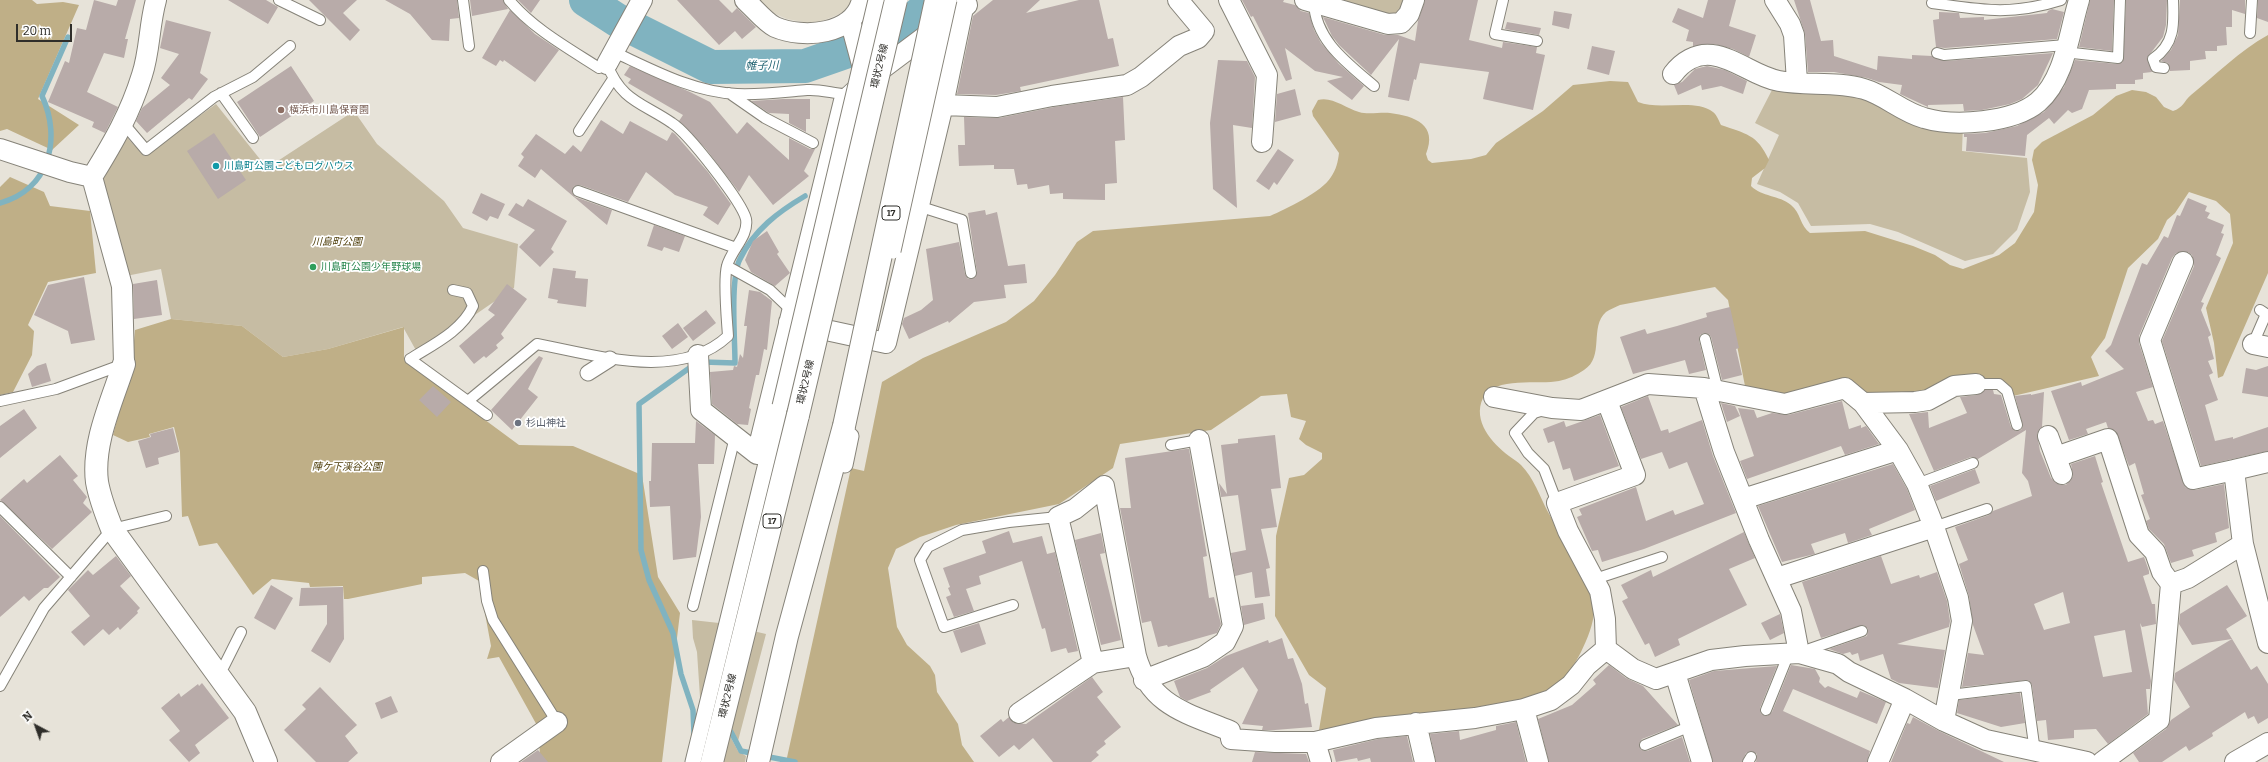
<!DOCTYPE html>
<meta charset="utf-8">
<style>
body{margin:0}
#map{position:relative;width:2268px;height:762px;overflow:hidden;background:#e7e3d9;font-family:Bitter,serif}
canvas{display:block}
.north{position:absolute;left:16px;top:706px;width:40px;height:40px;-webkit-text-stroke:3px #fff;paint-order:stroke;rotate:319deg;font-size:11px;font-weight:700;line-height:16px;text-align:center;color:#2f2e2a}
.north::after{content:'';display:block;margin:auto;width:14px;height:18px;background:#2f2e2a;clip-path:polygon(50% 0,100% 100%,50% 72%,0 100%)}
.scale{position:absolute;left:16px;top:24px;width:56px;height:18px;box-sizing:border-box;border:2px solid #2f2e2a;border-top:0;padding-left:5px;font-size:12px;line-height:14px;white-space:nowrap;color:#2f2e2a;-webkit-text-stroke:3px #fff;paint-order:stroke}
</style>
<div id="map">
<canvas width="2268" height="762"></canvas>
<div class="north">N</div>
<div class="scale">20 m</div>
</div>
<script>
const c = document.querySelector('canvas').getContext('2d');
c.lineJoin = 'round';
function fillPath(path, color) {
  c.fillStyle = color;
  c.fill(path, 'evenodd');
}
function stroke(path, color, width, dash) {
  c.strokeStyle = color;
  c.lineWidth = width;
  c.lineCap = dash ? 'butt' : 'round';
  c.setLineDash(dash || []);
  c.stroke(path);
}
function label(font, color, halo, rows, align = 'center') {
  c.font = font + ' Bitter,"Noto Sans JP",serif';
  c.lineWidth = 3.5;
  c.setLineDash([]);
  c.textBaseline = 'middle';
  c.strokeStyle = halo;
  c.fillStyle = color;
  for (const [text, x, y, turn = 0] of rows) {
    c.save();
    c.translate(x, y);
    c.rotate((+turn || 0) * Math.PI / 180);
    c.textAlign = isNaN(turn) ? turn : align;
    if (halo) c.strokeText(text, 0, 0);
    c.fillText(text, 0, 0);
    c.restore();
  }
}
fillPath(new Path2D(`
 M758 0H856L854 8 820 22 809 23 787 19 771 12Z`), '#ddd7c6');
fillPath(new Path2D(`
 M1334 0H1409L1400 17Z
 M1773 88 1846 92 1963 125 1962 151 2027 158 2030 192 2017 230 1993 254 1965 261 1898 232 1870 224 1811 226 1798 203 1780 192 1757 184 1779 135 1755 123Z
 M216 104 267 168 354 111 377 144 444 201 463 228 518 244 514 288 418 354 403 327 328 349 283 357 242 326 171 319 161 269 126 276 98 176 124 134 144 156Z
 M692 620 719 623 766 634 738 741 732 730 712 726 709 714 700 697 697 652 693 638Z
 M729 734 738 751 746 756 745 762H710Z`), '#c6bca3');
fillPath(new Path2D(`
 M0 0H32L37 4 63 2 79 5 38 99 79 125 52 150 7 129 0 131Z
 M2268 35V273L2223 376 2218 378 2214 343 2206 308 2233 243 2230 214 2216 201 2189 192 2175 213 2167 220 2158 239 2128 268 2105 338 2091 357 2099 376 2013 396 2005 382 1974 377 1913 400 1866 398 1845 385 1785 401 1746 391 1728 300 1715 287 1620 305C1616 307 1610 309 1606 312 1589 327 1605 357 1584 370 1577 375 1568 379 1559 381 1540 385 1494 376 1483 398 1472 421 1492 443 1509 456 1513 459 1518 462 1521 465 1534 478 1540 497 1548 512 1561 536 1595 581 1594 609 1594 624 1587 639 1581 652 1555 704 1516 705 1464 711 1416 717 1368 722 1319 730L1326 688 1309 675 1275 616 1276 536 1289 478 1304 475 1322 459V453L1306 445 1299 439 1306 421 1291 417 1287 394 1261 396 1211 430 1120 444 1113 468 1059 504 956 525 920 537 896 549 888 568 897 627 907 645 930 666 935 675 937 692 958 724 962 745 974 762H786L851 468 864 471 882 382 923 358 1006 322 1034 301 1055 275 1077 242 1093 231 1270 216C1286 209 1322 192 1331 177 1336 170 1338 162 1339 153L1313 116 1312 111 1318 100C1332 96 1345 108 1359 112 1368 115 1380 112 1390 113 1415 116 1438 125 1426 154L1428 160 1432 163 1471 159 1486 155 1496 143 1543 111 1573 85 1610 81 1628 82 1638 102C1660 111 1695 98 1713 112 1717 115 1719 121 1721 125 1746 134 1757 134 1769 160L1765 168 1752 178 1751 186C1762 197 1779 195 1791 205 1801 213 1800 226 1810 233L1865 231 1913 246 1935 255 1950 265 1963 269 1999 255 2015 243 2034 212 2038 185 2032 160 2034 150 2042 142 2093 115 2116 96 2132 90 2146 92 2156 97 2164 107 2173 111C2183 108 2184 101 2191 95 2217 74 2239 51 2268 35Z
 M10 177 44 192 50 206 90 211 96 273 48 282 28 325 34 331 32 355 13 392 0 395V187Z
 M171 319 242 326 283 357 328 349 404 327V360L519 445 573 446 642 475 658 577 680 613 662 762H540L539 729 499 657 487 659 491 646 479 581 465 573 422 577V584L348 599H344L343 586 310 587 309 583 272 579 253 595 217 543 199 546 188 516 182 517 180 452 174 427 149 434 150 437 128 442 113 435 132 363 135 330Z`), '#bfaf87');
stroke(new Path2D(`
 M0 203C49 190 62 139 42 96L68 37
 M703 362 735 363C735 339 730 278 740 259 754 230 778 212 805 196
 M724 730 731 732 741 751 756 754
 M694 734 693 710 681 674 673 633 649 580 641 550 639 404 695 364
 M764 756 795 762`), '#80b3c0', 5.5);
stroke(new Path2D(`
 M586 0 617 20 711 67 805 66 851 50 914 18 938 0`), '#80b3c0', 34);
fillPath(new Path2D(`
 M94 0 116 6 118 0H136L125 39H128L124 58 104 53 87 92 118 107 105 133 92 127 94 122 48 102 65 61 69 63 77 28 86 30Z
 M228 0H266L278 7 268 24Z
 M309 0H357L343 13 360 30 350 41Z
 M385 0H457L459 18 450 19 449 41 432 40 410 14Z
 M470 0H503L508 9 472 16Z
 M518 0H540L531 13Z
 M677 0H719L732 13 737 8 756 27 742 39 735 31 719 45Z
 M993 0H1040L1026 13 1079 0H1099L1108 39 1113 38 1119 66 1020 87 1021 91 996 95 957 94 973 16Z
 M1242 0H1284L1283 2 1295 5 1301 11 1309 13 1314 30 1321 43 1339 64 1364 86 1352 100 1327 81 1343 77 1315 71 1285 48 1292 79 1286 81 1253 16 1251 17Z
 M1425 0H1478L1469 40 1502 48 1503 42 1537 47 1536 53 1545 55 1533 110 1483 99 1489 72 1420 63 1416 80 1414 79 1409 101 1388 97 1399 39 1371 75 1339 45 1332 36 1323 17 1385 35H1398L1415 41 1418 21Z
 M1708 0H1736L1729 26 1756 35 1749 57 1733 49 1714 44 1693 46V42L1686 41 1689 30 1672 22 1678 8 1703 18Z
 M1794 0H1810L1821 41 1833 40 1834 56 1877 70 1878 56 1912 59V55L1932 56 1945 61 2053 53 2038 85 2022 99 2010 104 1982 110 1964 111 1963 104 1928 105V107L1900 94 1902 85 1879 82 1867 78 1834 72H1808L1805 34Z
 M2090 0H2114L2112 51 2079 47Z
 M2126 0H2167L2166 25 2163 37 2147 58 2152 72 2143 73V79L2135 80V84H2116V89L2089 90 2082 109 2072 113 2068 110 2054 124 2049 118 2027 135 2025 156 1966 151 1967 137H1964V134L1985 133 2017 126 2044 112 2064 87 2075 60 2117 64 2123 62Z
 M2180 0H2245V14L2232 10V27H2226L2227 45 2217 46V51H2205L2206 59 2190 61V70L2170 71 2168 63 2161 61 2171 50 2178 35Z
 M2258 0H2268V22L2257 18Z
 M2052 9 2064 12 2057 39 1945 48 1936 47 1933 20 1939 19V12L1959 13 1960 18 1984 17V20L2047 13 2048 11Z
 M510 10 535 34 559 50 535 82 504 60 503 62 500 60 496 66 482 58Z
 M1554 11 1572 14 1569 29 1552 25Z
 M166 20 211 32 200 73 208 79 192 100 189 98 147 133 136 121 142 108 170 85 161 78 179 54 160 48Z
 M1507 22 1541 28 1539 35 1505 29Z
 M1592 46 1615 51 1609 75 1587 69Z
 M1218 60 1247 61 1255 77 1252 128 1233 125 1237 208 1213 189 1210 123Z
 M291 66 314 101 260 137 237 102Z
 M630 66 690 92 710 102 737 134 747 122 789 160V138L810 149H815L804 171 809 176 773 205 749 175 739 192 706 149 679 121 683 115 628 83 631 79 624 75Z
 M1707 66 1725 70 1747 81 1743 94 1721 86 1702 90 1701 85 1678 95 1674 85 1682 82 1695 69Z
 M1295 89 1301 115 1275 122 1277 94Z
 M1123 97 1125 140 1115 141 1117 183 1105 184V200L1063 199V193L1050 194 1049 185 1028 189 1027 184 1017 185 1014 169H994V165L959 166 958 145H965L964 117 999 118 1054 107Z
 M783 99H810V119H806V132L789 123V114L769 113 751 101Z
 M601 120 623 134 630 121 667 141 672 132 675 134 708 172 731 204 718 225 703 215 708 207 675 195 646 172 628 202 580 185 574 186 572 192 575 197 612 210 607 225 541 169 535 178 518 166 524 157 521 154 536 134 565 154 573 145 581 152Z
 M214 133 246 180 218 199 187 151Z
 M1278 149 1294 160 1277 185 1274 182 1269 190 1256 181Z
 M481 193 505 204 498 219 490 216 487 221 472 213Z
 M2188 198 2207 206 2205 211 2210 213 2207 218 2224 225 2221 233 2224 234 2216 255 2221 258 2201 302 2204 303 2201 310 2211 335 2208 337 2214 359 2208 361 2213 373 2209 375 2218 400 2205 405 2215 441 2233 437V439L2268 427V451L2201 466 2162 341 2194 266 2192 255 2188 252 2176 253 2172 258 2139 336V343L2153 387 2136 392 2148 421 2153 420 2155 424 2163 421 2185 487 2195 490 2224 484 2229 528 2215 533 2217 542 2192 550 2194 556 2171 563 2164 544 2149 529 2146 521 2150 519 2141 495 2144 494 2135 463 2129 466 2116 431 2108 428 2106 422 2086 429 2088 434 2069 440 2051 391 2081 382 2082 386 2124 369 2105 351 2111 345 2142 263 2147 265 2164 236 2168 238 2177 215 2180 216Z
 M528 199 567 221 551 249 554 252 540 267 519 247 535 230 508 215 516 203 523 207Z
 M985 210 986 215 997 212 1008 266 1025 264 1027 283 1004 285 1006 298 974 302 949 323 948 321 909 339 902 324 904 318 921 310 933 300 926 249 959 242 965 274 968 279 975 278 977 272 968 213Z
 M654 225 685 236 679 252 664 247 662 251 647 246Z
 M767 231 779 252 777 254 790 273 775 286 751 272 745 260 753 241Z
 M553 268 576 271 575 278 588 279 586 307 557 303 558 300 548 298Z
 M84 277 95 340 71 344 68 331 34 315 48 285Z
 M157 280 162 315 134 319 133 284Z
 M507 284 527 299 501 334 504 338 496 345 498 348 486 358 484 356 474 364 459 346 495 315 488 310Z
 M749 290 760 292 772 301 767 350 764 349 759 375H756L749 408 751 409 748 425 737 424 712 404 710 372 733 370 734 366 737 367 740 354 743 358 747 326H744Z
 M1730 307 1739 348 1736 349 1742 375 1722 380 1711 337 1709 334 1704 333 1700 335 1699 340 1706 370 1689 374 1685 360 1633 374 1620 337 1645 329 1647 334 1677 326 1707 317 1706 313Z
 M706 310 716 323 693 341 683 328Z
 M678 323 688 337 672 349 662 336Z
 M539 356 543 358 528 389 538 397 512 430 491 410Z
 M46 363 51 381 32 387 28 374 37 366Z
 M2268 366V397L2242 393 2246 368 2256 370Z
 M433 386 451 402 437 417 419 400Z
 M1985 390H1993L1994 394 2001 395 2011 427 2016 431 2021 430 2023 426 2015 396 2031 394V395L2044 392 2042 427 2037 434 2040 451 2051 478 2060 485H2066L2073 476 2071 464 2095 456 2103 482 2101 483 2128 562 2144 557 2149 571V574L2143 576 2152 604H2155L2156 624 2142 627 2140 623 2151 681 2150 689H2146L2148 714 2108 744 2096 729 2074 730V738L2048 740 2046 720 2037 721 2032 685 2028 680 1962 687 1968 653 1984 655 1973 625 1969 596 1959 564 1968 560 1955 527 1989 515 1993 511 2032 496 2028 481 2022 473 2026 430 1978 459 1971 457 1934 471 1909 414 1928 412 1929 428 1967 413 1960 397 1977 395ZM2063 592 2070 623 2044 630 2034 604ZM2125 630 2132 672 2103 677 2094 636Z
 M1648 396 1661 431 1668 429 1669 433 1702 420 1713 456 1736 513 1644 549 1602 562 1598 550 1592 551 1577 517 1582 515 1579 509 1636 487 1646 521 1673 510 1675 515 1704 504 1687 462 1669 469 1662 452 1641 459 1621 407Z
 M1842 401 1849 429 1861 425V428L1866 426 1879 444 1845 455 1841 446 1747 479 1740 461 1754 456 1738 408 1754 410 1757 418 1772 413 1788 415Z
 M1721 403 1735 406 1740 416 1727 422Z
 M24 409 37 428 0 458V426Z
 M1600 415 1619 466 1574 481 1570 468 1563 470 1554 441 1548 443 1543 429 1564 421 1566 427Z
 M696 421 715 435 714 464H698L701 517 696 557 673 560 670 506 650 507 649 481H651L652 443H695Z
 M173 428 179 452 158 458 159 464 146 468 138 441 151 437 150 434Z
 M1275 435 1281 488 1271 489 1277 527 1261 529 1270 568 1266 569 1270 596 1255 598 1252 572 1235 576 1231 553 1246 550 1238 495 1221 497 1219 483 1227 494 1221 445 1238 443V439Z
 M1186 449H1189L1207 556 1203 557 1209 598 1214 597 1221 624 1217 633 1168 647 1167 645 1158 647 1151 621 1142 623 1120 508H1131L1125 458Z
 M60 455 78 476 73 480 87 497 83 503 92 512 52 549 0 500 24 479 27 483Z
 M1893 464 1907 489 1915 510 1869 529 1872 535 1848 543 1845 533 1811 544 1815 554 1782 562 1758 506Z
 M1975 469 1980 483 1936 501 1930 486Z
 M0 516 60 577 48 588H44L29 601 24 596 0 617Z
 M1009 531 1013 543 1042 536 1047 554 1055 552 1078 651 1068 653 1066 648 1051 652 1045 628 1042 629 1022 561 979 576 981 584 966 589 974 611 954 617 946 597 951 595 948 588 950 587 943 568 986 553 982 541Z
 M1744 532 1755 558 1729 569 1747 605 1678 639 1680 645 1655 657 1649 643 1645 645 1622 601 1628 598 1621 585 1651 570 1653 577Z
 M1101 533 1105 553 1100 554 1121 640 1101 645 1075 540Z
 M116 556 131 576 120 586 140 608 137 611 138 613 120 630 118 627 109 635 103 629 84 646 71 632 90 616 68 590 88 570 93 575Z
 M1881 556 1891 584 1919 575 1920 578 1937 572 1947 601 1950 621 1949 627 1897 644 1945 650 1938 688 1899 683 1891 679 1883 654 1860 661 1858 653 1852 655 1850 652 1843 654 1829 649 1867 636 1868 629 1864 625 1821 638 1802 582Z
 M271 585 293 598 275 630 254 618Z
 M2227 585 2247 616 2226 629 2251 670 2257 666 2268 684V718L2258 724 2254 716 2248 719 2245 712 2212 733 2213 736 2189 751 2186 746 2162 762H2139L2133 753 2166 729 2171 720 2190 707 2174 680 2175 673 2232 639 2192 645 2179 624 2180 614Z
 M343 587 344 639 330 663 311 651 327 624V605L299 606 301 588Z
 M1263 603 1265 619 1244 625 1241 606Z
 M1780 614 1784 633 1770 640 1761 623Z
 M979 623 986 644 961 653 953 631Z
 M1282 638 1288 659 1293 658 1302 684 1305 704 1308 703 1312 727 1275 730H1262L1263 726 1242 724 1258 690 1243 667 1210 690 1211 692 1187 701 1180 697 1174 681 1207 668 1226 656 1268 640 1269 643Z
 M1609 665 1626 678 1643 686 1678 725 1642 739 1639 744 1641 750 1647 751 1682 737 1690 762H1549L1538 719 1572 705 1596 684 1593 680Z
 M1791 665 1815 669 1820 678 1819 682 1825 688 1828 686 1857 698 1860 691 1886 702 1877 724 1793 689 1783 711 1870 751 1867 762H1756L1757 754 1751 751 1746 753 1742 762H1713L1689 680 1714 671 1777 666 1760 708 1761 714 1767 716 1772 712Z
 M1092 677 1103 692 1097 697 1121 727 1104 741 1106 744 1096 752 1099 755 1091 762H1053L1033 738 1019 750 1014 745 999 757 980 736 1001 719 1003 722 1009 717 1014 723 1026 724Z
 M202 683 229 718 195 745 200 753 189 762 169 740 180 731 161 708 179 693 181 697 198 684 199 686Z
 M320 687 357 725 345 736 358 753 348 762H316L284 730 306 709 302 705Z
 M2020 693 2025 723 2001 727 1957 713 1959 700Z
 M391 696 398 712 381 719 375 703Z
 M1913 717 1939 731 2004 762H1891L1907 723 1910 724Z
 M1516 722 1526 762H1436L1430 734 1459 731 1460 740 1496 730V726Z
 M1407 736 1413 762H1371L1370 758 1358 761 1357 758 1336 762 1333 750 1378 739Z
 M538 750 548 762H521Z
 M1255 752 1306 754 1309 762H1252Z`), '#b8aba9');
const service = new Path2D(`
 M279 0 320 20
 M463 0 469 46
 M1503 0 1495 34 1537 41
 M1314 2C1315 40 1347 63 1374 86
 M1932 3C1981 10 2011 16 2061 0
 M2250 33 2252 0
 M614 52C653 70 693 92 737 94 761 95 784 92 807 90 819 89 832 93 844 94L848 97
 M2064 52 2118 58 2120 0
 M1937 53 1944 55 2066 45
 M2164 68 2156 67 2153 59C2175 44 2174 24 2173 0
 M221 93 253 138
 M729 93 765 118 813 143
 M124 124 146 150 214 97 253 77 290 46
 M579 131 613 79
 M578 191 736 248
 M918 206 962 220 971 273
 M727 266 770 290 792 311
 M453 290 467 293 473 306C462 331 432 345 410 359L487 415
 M1705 339 1718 391
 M2253 344 2266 314 2260 310
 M1976 384H1999L2007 391 2017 425
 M0 401 56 389 124 364
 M468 401 537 344C596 355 679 382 728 336 727 320 723 280 727 266 731 250 749 236 746 219 742 202 688 133 672 123 643 103 621 101 607 64L599 68C568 48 532 28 509 0
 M1544 410 1534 413 1515 433 1528 453 1544 469 1557 503
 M1171 445 1199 440
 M1917 484 1973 463
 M0 507 71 577
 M1934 527 1987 509
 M483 571 487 601 493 620 557 722
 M1595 579 1662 557
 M1013 605 944 627 920 560 928 547 962 530 1009 522 1058 517
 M693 606 735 437
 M1801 652 1862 631
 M217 673 224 666 241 632
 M0 686 44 608 112 529 166 516
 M1950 695 2026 686 2035 752
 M1766 710 1789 653
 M1645 745 1691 726
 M1748 762 1751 757`);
const pedestrian = new Path2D(`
 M588 373 610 359
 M845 465 851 436
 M693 762 780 406`);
const minor = new Path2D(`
 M745 0C754 8 765 22 775 27 803 39 854 35 862 0
 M1229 0 1267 75 1262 142
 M1305 0 1388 24 1401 23 1409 14 1414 0
 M1775 0 1790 24 1794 35 1797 82
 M850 20 864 72
 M607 64 642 0
 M1673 74C1682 62 1696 53 1712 55 1736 58 1756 77 1779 81 1807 86 1836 81 1864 89 1885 95 1902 112 1924 118 1954 127 2013 123 2038 102 2065 79 2069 33 2079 0
 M943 105 997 107 1052 96 1127 85 1141 77 1179 46 1198 38 1204 31 1178 0
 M0 149 70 172 92 177
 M2183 262 2150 340 2193 479 2234 470
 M789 322 886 343 943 105 963 8 967 5
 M2253 344 2268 347
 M698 355 701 410 757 454 844 101 867 80 963 8
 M124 364 122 286 92 177C113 143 130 114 142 75 150 51 149 25 156 0
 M1704 388 1724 452 1759 540 1791 611 1799 653
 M1494 397 1552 408 1581 410 1648 384 1704 388 1785 404 1845 388 1863 403 1898 450 1917 484 1934 527 1958 598 1962 621 1944 721
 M1863 403 1915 402 1928 400 1954 386 1976 384
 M2048 436 2062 474
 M2056 457 2108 439 2139 535 2155 552 2162 572 2171 584
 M1743 499 1898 450
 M2243 544 2268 643
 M1777 578 1934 527
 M1606 649 1633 669 1656 679 1711 660 1745 656 1799 653 1838 664 1849 672 1905 699 1944 721 1986 740 2087 762
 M1136 656 1093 663 1058 517 1075 509 1104 486 1136 656C1150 706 1187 713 1230 731L1231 739 1275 742H1315L1321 762
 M1675 673 1702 762
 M1144 680 1203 657 1225 642 1233 626 1199 440
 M1524 709 1538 762
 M1019 713 1093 663
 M1416 723 1425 762
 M1315 742 1376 728 1475 718 1524 709 1551 700 1571 685 1587 665 1606 649 1605 619 1600 591 1568 531 1557 503 1635 475 1607 401
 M501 762 557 722
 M1878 762 1905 699
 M2102 762 2159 720 2171 584 2188 578 2243 544 2234 470 2268 462
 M2235 762 2268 743`);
const tertiary = new Path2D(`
 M124 364C112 401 92 443 97 482 100 499 106 514 112 529L245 712 266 762`);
const primary = new Path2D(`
 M712 762 798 415
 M758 762 787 636 844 426`);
stroke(service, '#868379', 12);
stroke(pedestrian, '#868379', 17);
stroke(minor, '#868379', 22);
stroke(tertiary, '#868379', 24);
stroke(primary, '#868379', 24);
stroke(service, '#fff', 10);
stroke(pedestrian, '#fff', 15);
stroke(minor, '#fff', 20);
stroke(tertiary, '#fff', 22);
stroke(primary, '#fff', 22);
const pedestrianBridge = new Path2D(`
 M893 251 949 0
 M780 406 876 0`);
const primaryBridge = new Path2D(`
 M798 415 896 0
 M844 426 936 0`);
stroke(pedestrianBridge, '#868379', 17, []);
stroke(primaryBridge, '#868379', 24, []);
stroke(pedestrianBridge, '#fff', 15);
stroke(primaryBridge, '#fff', 22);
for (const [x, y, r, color] of [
 [281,110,4,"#8d6e63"],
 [216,166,4,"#0f9aa8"],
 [313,267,4,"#2e9e5b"],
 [518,423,4,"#6b7280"]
]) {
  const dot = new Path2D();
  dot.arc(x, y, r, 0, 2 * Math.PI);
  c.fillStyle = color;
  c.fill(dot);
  stroke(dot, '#fff', 1.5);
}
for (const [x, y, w] of [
 [891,213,18],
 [772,521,18]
]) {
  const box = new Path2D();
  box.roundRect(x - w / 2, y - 7, w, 14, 3);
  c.fillStyle = '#fff';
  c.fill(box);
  stroke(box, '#2f2e2a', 1);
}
label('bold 9px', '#2f2e2a', null, [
 ["17",891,213],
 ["17",772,521]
]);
label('10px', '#2f2e2a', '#fff', [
 ["環状2号線",880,66,-77],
 ["環状2号線",806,382,-77],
 ["環状2号線",728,696,-76]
]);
label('10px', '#785e54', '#fff', [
 ["横浜市川島保育園",289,110]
], 'left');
label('10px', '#0d838f', '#fff', [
 ["川島町公園こどもログハウス",224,166]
], 'left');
label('italic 10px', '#4d3d08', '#fff', [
 ["川島町公園",337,242],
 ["陣ケ下渓谷公園",347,467]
]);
label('10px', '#27864d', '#fff', [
 ["川島町公園少年野球場",321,267]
], 'left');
label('10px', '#5b616d', '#fff', [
 ["杉山神社",526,423]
], 'left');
label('italic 11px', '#1b5f6e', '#fff', [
 ["帷子川",762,66,-1]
]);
</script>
